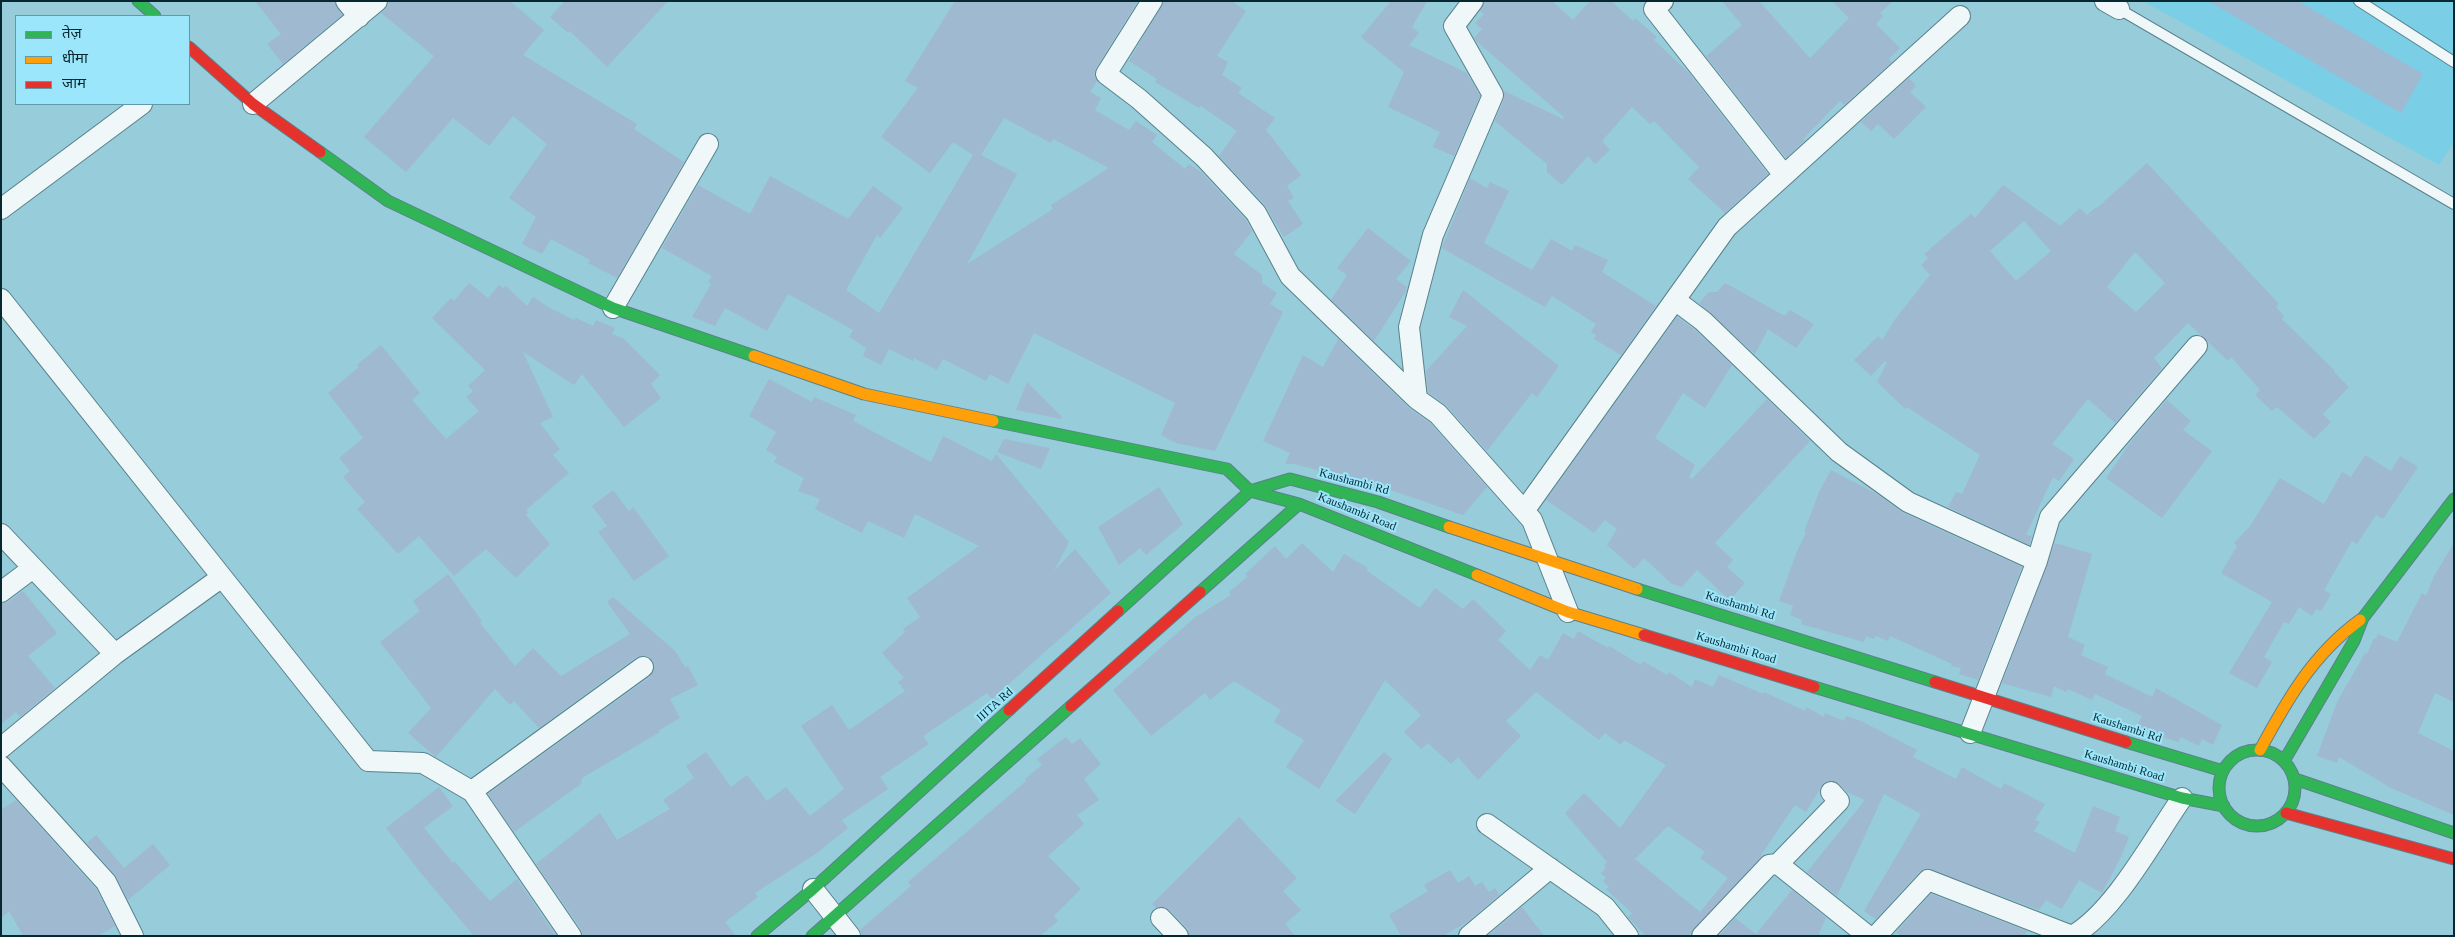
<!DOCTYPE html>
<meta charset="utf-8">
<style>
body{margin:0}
#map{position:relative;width:2455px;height:937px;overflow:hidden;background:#97ccda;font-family:"Times New Roman","Noto Sans Devanagari",serif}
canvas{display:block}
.frame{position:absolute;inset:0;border:2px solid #072830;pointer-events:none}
.legend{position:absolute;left:15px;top:15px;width:175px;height:90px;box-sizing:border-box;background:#9ce6fb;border:1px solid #609aaa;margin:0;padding:6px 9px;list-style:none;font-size:15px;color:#072830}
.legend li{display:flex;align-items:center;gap:10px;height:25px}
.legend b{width:25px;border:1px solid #609aaa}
</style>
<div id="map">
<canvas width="2455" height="937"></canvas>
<div class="frame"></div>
<ul class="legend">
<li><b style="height:6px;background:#30b455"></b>तेज़</li>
<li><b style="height:6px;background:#ff9f0a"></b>धीमा</li>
<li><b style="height:6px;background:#e5322d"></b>जाम</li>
</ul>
</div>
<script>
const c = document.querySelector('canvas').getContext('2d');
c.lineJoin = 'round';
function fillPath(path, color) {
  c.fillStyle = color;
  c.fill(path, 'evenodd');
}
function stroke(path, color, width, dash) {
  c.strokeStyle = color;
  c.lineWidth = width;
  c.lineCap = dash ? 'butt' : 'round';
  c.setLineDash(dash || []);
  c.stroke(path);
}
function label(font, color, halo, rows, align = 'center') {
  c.font = font + ' "Times New Roman",serif';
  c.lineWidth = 4;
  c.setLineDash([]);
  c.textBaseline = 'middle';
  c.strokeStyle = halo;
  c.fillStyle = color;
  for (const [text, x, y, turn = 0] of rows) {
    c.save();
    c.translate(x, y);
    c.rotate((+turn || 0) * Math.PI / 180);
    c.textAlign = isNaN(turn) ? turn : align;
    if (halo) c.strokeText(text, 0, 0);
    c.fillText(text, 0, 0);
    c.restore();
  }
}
fillPath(new Path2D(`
 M2143 1H2454V142L2439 165Z`), '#7acfe6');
fillPath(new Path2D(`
 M255 1H334L342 15 283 64 267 44 281 34Z
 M389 1H510L544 30 523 55 637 124 634 129 684 162 617 278 588 263 590 260 551 239 542 254 522 244 536 217 509 198 547 144 513 116 489 146 453 118 406 172 364 137 434 56 381 13 388 6Z
 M565 1H668L607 67 570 31 568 33 550 17Z
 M955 1H1138L1096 68 1094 74 1097 81 1090 92 1101 98 1095 110 1129 130 1136 121 1157 135 1152 142 1185 169 1189 164 1201 172 1246 220 1252 231 1234 254 1262 275V283L1277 293 1270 304 1283 312 1215 451 1176 443 1161 435 1175 403 1034 333 1008 384 990 374 986 381 943 359 937 370 914 358 913 361 889 349 881 365 863 356 866 348 849 337 853 330 788 294 767 331 725 308 715 326 692 317 711 284 708 282 712 276 662 248 698 185 750 214 770 176 848 219 873 186 903 208 880 238 877 235 846 290 879 313 973 155 953 142 930 173 881 137 918 88 905 81ZM1004 118 1051 143 1053 139 1109 168 1051 205 1053 209 967 264 1017 174 981 155Z
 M1164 1H1232L1246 11 1217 56 1228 62 1222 75 1242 88 1238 93 1275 118 1266 130 1301 175 1287 186 1294 198 1288 201 1303 224 1284 237 1265 205 1219 156 1237 131 1201 106 1199 108 1155 82 1157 79 1129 61Z
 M1391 1H1427L1412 27 1419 33 1409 45 1467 73 1480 96 1454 156 1433 147 1440 132 1388 107 1404 72 1361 37Z
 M1485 1H1552L1573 20 1590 1H1611L1633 21 1635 18 1657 37 1654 40 1688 72 1768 174 1725 213 1688 179 1699 167 1654 121 1650 124 1632 107 1602 141 1610 150 1595 164 1588 156 1562 185 1547 172V164L1495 121 1504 99V91L1563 119 1564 117 1475 40 1474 38 1482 29 1475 23 1484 14 1480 11Z
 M1722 1H1759L1810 58 1849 18 1832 1H1893L1880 13 1883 16 1876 24 1900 48 1889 59 1892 62 1844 105 1840 101 1803 139 1805 140 1786 158 1706 56 1742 25Z
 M2208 1H2298L2423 74 2401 113Z
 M1909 78 1916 86 1910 92 1926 107 1894 139 1878 124 1871 131 1861 122Z
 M2147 163 2279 304 2276 307 2284 316 2282 319 2335 371 2334 372 2349 387 2323 414 2331 422 2314 439 2277 407 2272 411 2255 395 2260 390 2231 357 2228 361 2188 323 2154 358 2162 368 2115 423 2088 399 2052 444 2074 459 2059 481 2053 477 2026 535 2032 536 2029 545 1948 507 1956 492 1962 494 1980 455 1907 407 1905 409 1877 382 1887 362 1885 361 1871 376 1854 360 1878 336 1882 340 1896 318 1930 275 1921 265 1928 258 1924 254 1971 214 1975 218 2003 185 2060 226 2080 208 2087 215 2096 207 2097 208ZM2024 221 2051 251 2016 281 1990 251ZM2135 252 2165 283 2136 312 2107 287Z
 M1470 178 1487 188 1490 182 1509 191 1484 243 1532 270 1551 239 1572 251 1575 245 1608 260 1602 272 1656 306 1621 355 1594 339 1596 335 1591 332 1596 324 1552 296 1545 307 1442 248Z
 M1368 228 1411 261 1396 279 1407 287 1406 291 1374 341 1331 300 1347 275 1337 268Z
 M469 283 488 298 499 285 503 288 506 286 527 306 533 297 548 307 574 320 576 318 593 326 596 320 615 328 612 334 623 338 660 375 651 384 661 398 624 427 582 374 574 385 523 352 553 417 540 423 560 449 553 455 569 473 526 510 528 512 526 515 550 544 516 578 486 549 454 576 419 536 398 554 357 509 365 502 343 477 350 471 339 458 363 438 328 393 359 367 357 365 381 345 420 393 412 400 446 439 479 411 466 397 473 391 468 386 485 370 432 318 451 298 454 301Z
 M1725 283 1785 316 1790 310 1814 324 1796 348 1768 329 1755 354 1699 303 1709 292H1717Z
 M1463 290 1559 366 1537 397 1532 393 1487 451 1447 406 1428 392 1426 371 1467 326 1449 317Z
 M1677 317 1695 330 1732 365 1705 408 1683 393 1655 438 1695 465 1689 477 1692 479 1767 399 1810 441 1715 543 1733 560 1727 567 1745 583 1730 600 1697 570 1682 587 1672 584 1644 558 1634 569 1607 545 1617 529 1605 520 1594 533 1546 500Z
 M1338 339 1409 408 1430 423 1487 487 1463 515 1382 487 1294 464H1285L1290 453 1263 441 1303 355 1323 367Z
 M769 379 812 402 814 397 856 415 853 421 931 462 943 436 992 461 996 454 1069 542 1054 571 1075 549 1111 593 992 699 987 693 923 736 929 744 880 777 888 789 842 820 848 828 817 853 755 893 758 897 725 922 736 936H583L581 929 536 864 600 813 617 840 670 809 663 800 694 778 686 766 706 752 731 787 747 775 767 801 786 787 810 816 844 789 801 726 832 705 849 730 905 691 898 682 904 678 882 653 905 632 903 629 920 617 907 598 979 546 915 514 904 538 868 521 862 533 815 509 820 499 798 491 804 478 774 462 777 457 766 450 776 432 749 416Z
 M1027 382 1062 417 1061 419 1016 410Z
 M2167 400 2191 421 2183 430 2212 451 2162 518 2106 478 2133 439Z
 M1004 439 1050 448 1041 469 997 452Z
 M2365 455 2391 471 2400 456 2418 467 2383 519 2376 515 2357 544 2352 541 2324 590 2331 594 2321 611 2316 609 2312 616 2299 607 2289 624 2284 622 2264 657 2272 662 2257 688 2229 673 2272 602 2221 573 2237 546 2234 543 2250 526 2280 478 2324 504 2342 472 2351 477Z
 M1831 470 1877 494 1903 513 2022 567 1978 680 1959 674 1961 668 1951 666 1952 664 1890 636 1888 641 1876 636 1874 639 1866 636 1864 642 1801 624 1802 620 1790 615 1793 606 1779 601 1797 551 1806 533 1804 532 1819 492Z
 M1159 487 1183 524 1146 555 1140 548 1119 565 1098 527Z
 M613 490 629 511 633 507 669 556 634 581 598 532 607 526 592 506Z
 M1302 543 1333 572 1344 554 1368 568 1366 570 1420 608 1435 588 1463 609 1473 599 1506 631 1498 640 1530 670 1540 655 1548 660 1563 633 1574 639 1578 631 1608 648 1609 646 1641 665 1643 661 1667 675 1669 672 1692 687 1695 679 1713 687 1719 675 1763 694 1764 692 1805 711 1806 707 1824 717 1825 713 1844 721 1846 716 1861 721 1917 750 1913 757 1956 779 1962 767 2001 789 2004 783 2045 804 2035 820 2040 822 2034 831 2075 853 2093 806 2120 817 2115 831 2129 837 2120 859 2102 893 2079 880 2062 909 2046 900 2039 910 1926 868 1919 872 1876 919 1864 911 1921 814 1884 794 1837 896 1807 872 1865 800 1847 792 1835 781H1828L1823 784 1806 812 1795 805 1761 855 1762 856 1688 936H1646L1628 917 1632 913 1606 889 1609 887 1603 881 1606 878 1601 873 1606 868 1604 865 1607 862 1565 813 1584 793 1620 828 1666 765 1624 740 1621 745 1605 733 1599 740 1536 692 1506 721 1521 736 1478 780 1458 757 1451 764 1428 743 1421 749 1404 732 1421 715 1385 680 1319 789 1286 767 1304 740 1274 722 1281 710 1234 681 1210 700 1205 693 1151 736 1113 690 1194 618 1231 595 1229 592 1248 576 1245 574 1275 546 1286 559ZM1668 826 1705 852 1700 858 1728 878 1700 912 1635 859Z
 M2055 543 2092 554 2068 637 2085 645 2081 655 2108 667 2105 674 2152 697 2156 688 2222 725 2213 745 2202 739 2199 746 2181 737 2178 742 2149 733 2136 727 2142 716 2095 694 2092 700 2068 689 2066 692 2054 686 2051 697 2002 683Z
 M2454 543V702L2435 693 2418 733 2454 751V815L2391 788 2339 757 2337 763 2317 756 2337 702 2365 653 2367 654 2374 638 2376 639 2378 634 2397 642 2422 593 2426 596 2434 576Z
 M448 574 482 621 480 623 515 666 533 648 561 676 630 634 607 602 613 597 675 651 685 667 688 666 698 685 670 699 680 718 659 730 660 732 582 778 581 784 514 832 488 794 650 677 655 665 647 656 636 657 539 728 514 701 510 705 495 689 436 757 408 733 431 708 380 642 420 611 413 601Z
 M23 591 57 633 28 656 55 688 20 717 16 712 1 724V604L8 602Z
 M1066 737 1072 744 1080 738 1101 764 1084 779 1099 800 1077 815 1084 824 1048 856 1081 889 1054 916 1058 921 1040 936H862L860 930 911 886 908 882 1026 781 1025 779 1042 765 1037 759Z
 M1384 752 1392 759 1355 814 1335 801Z
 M439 787 453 806 424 828 453 863 454 861 490 901 517 879 556 936H474L420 872 386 828Z
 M16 800 96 889 115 926 98 936H23L9 911 1 918V810Z
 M1239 817 1297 878 1283 891 1301 910 1285 924 1295 936H1190L1187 928 1170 910 1164 907 1156 908 1152 904Z
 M96 835 124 868 153 844 170 865 128 900 115 874 87 843Z
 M1450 870 1458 883 1469 876 1475 886 1482 882 1489 892 1495 888 1499 895 1467 922 1443 936H1401L1389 915 1428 891 1424 885Z
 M1792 890 1826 918 1818 936H1719L1735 918 1756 934Z
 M1931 894 2027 931 2024 936H1901L1896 932Z
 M1522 907 1544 936H1488Z`), '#9fb9d1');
const lane = new Path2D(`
 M2359 1 2454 62
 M2121 6 2119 9 2454 204`);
const street = new Path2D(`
 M346 1 359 17
 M1152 1 1106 74 1139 99 1204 157 1256 213 1290 276 1417 399 1438 414 1532 520 1568 612
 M1663 1 1654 9 1784 175
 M2105 1 2119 9
 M253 104 377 1
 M1 209 142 104
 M1 299 222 577
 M1675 300 1703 321 1839 452 1908 502 2037 561
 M613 308 708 144
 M1417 399 1409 327 1433 235 1493 95 1454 26 1473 1
 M1524 511 1727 227 1960 16
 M1 534 115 654
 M1 592 33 568
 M1970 733 2037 561 2050 517 2197 346
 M1 748 115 654 222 577 368 761 423 763 473 792
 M1 766 106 882 133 936
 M1487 824 1605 907 1628 936
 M1778 864 1868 936
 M813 889 850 936
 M1161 918 1178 936
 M571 936 472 791 643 667
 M1469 936 1550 868
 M1702 936 1769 865 1778 864 1839 801 1831 792
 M1876 936 1928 880 2072 936
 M2072 936C2114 913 2154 838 2182 798`);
const fast = new Path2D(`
 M138 1 155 16
 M320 152 388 201 613 308 754 356
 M993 421 1227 469 1250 491 1299 504 1477 575
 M1637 589 1935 682
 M1200 592 1299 504
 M1118 611 1250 491 1290 479 1378 502 1449 527
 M1814 687 2182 798 2224 806
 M2126 742 2223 771
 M2219 788a38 38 0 1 1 76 0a38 38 0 1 1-76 0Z
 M2284 761 2354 641 2363 618 2454 499
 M2295 779 2454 833
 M757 936 813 889 1009 710
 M812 936 1071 706`);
const slow = new Path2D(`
 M754 356 864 394 993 421
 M1449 527 1637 589
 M1477 575 1568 612 1644 635
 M2260 750C2287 700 2313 654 2360 620`);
const jam = new Path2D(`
 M189 47 253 104 320 152
 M1644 635 1814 687
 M1935 682 2126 742
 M1071 706 1200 592
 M1009 710 1118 611
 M2286 813 2454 859`);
stroke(lane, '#59828c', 12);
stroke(street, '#59828c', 22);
stroke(fast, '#59828c', 13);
stroke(slow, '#59828c', 13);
stroke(jam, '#59828c', 13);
stroke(lane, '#eff7f9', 10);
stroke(street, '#eff7f9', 20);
stroke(fast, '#30b455', 11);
stroke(slow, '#ff9f0a', 11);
stroke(jam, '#e5322d', 11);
label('12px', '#072830', '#9ce6fb', [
 ["Kaushambi Rd",1354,482,15],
 ["Kaushambi Road",1357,512,22],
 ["Kaushambi Rd",1740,606,17],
 ["Kaushambi Road",1736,648,17],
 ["IIITA Rd",995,705,-42],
 ["Kaushambi Rd",2127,728,18],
 ["Kaushambi Road",2124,766,17]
]);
</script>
